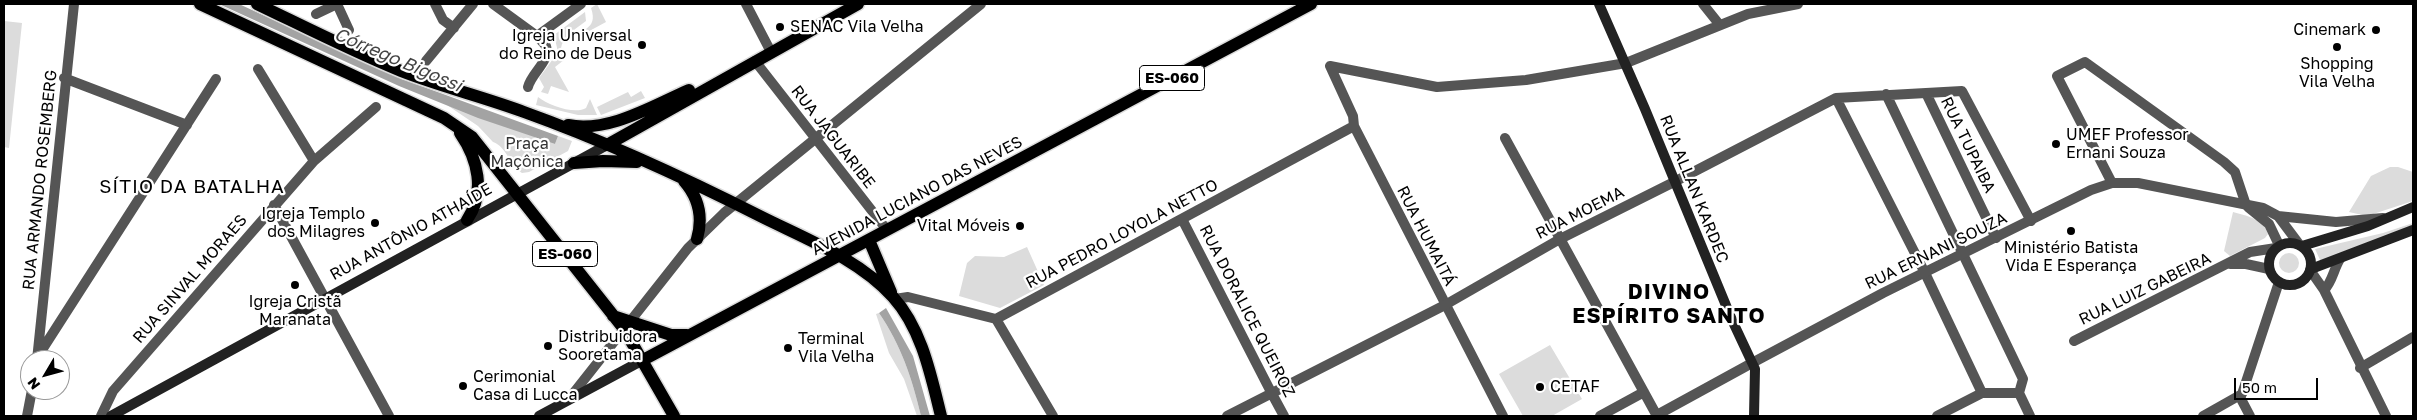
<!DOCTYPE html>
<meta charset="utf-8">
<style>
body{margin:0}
#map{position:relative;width:2417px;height:420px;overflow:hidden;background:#fff;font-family:"Golos Text",sans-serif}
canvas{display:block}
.frame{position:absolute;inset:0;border:5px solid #000;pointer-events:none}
.north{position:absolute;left:20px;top:350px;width:50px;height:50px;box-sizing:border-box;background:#fff;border:1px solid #999;border-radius:50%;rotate:233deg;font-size:14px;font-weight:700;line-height:20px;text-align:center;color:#000}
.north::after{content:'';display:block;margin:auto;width:18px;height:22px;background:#000;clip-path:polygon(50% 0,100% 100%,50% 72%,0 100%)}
.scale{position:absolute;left:2234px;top:378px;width:84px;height:22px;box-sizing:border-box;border:2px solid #000;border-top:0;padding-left:6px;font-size:15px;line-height:18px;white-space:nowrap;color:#000;-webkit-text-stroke:4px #fff;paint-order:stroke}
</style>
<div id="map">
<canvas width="2417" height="420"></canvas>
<div class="frame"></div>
<div class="north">N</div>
<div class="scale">50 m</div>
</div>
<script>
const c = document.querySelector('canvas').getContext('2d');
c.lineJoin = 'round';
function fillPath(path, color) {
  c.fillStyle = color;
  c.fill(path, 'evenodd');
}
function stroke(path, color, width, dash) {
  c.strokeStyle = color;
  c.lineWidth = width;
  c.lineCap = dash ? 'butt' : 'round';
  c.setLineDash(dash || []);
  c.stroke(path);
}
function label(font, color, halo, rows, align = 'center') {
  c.font = font + ' "Golos Text",sans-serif';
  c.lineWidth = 4.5;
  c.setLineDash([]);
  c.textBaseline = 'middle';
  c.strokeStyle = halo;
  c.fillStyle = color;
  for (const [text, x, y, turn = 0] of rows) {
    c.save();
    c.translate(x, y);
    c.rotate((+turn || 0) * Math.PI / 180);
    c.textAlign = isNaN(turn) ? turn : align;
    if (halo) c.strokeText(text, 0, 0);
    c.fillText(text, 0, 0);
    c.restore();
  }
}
fillPath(new Path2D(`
 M597 4 606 22 569 42C579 28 599 31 591 8Z
 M585 12 586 21C572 32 554 41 564 60L555 67 569 92 551 86 548 94 541 92 544 87 539 78 558 52 554 35Z
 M4 21 22 23 9 148 4 147Z
 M641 91 645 98 601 115 597 107 628 92 631 97Z
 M538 97C548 105 575 115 586 108L590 99 597 115H578L536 105Z
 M447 105 555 144 558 136 572 141 568 151 529 172 522 173C510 166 507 147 493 142L478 126Z
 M2390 167H2398L2413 172V201L2367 216 2349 212 2371 176Z
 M2233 212C2247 216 2264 219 2268 234L2265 238 2230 256 2224 251Z
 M2413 223V226L2321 262 2315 249 2383 233Z
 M1027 247 1044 285 1000 308 959 296 967 263 975 256 1004 257Z
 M2279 263a10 10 0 1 1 20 0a10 10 0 1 1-20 0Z
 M879 313C901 345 912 378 921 416H917L904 379 889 353 876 314Z
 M1550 345 1582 399 1552 416H1523L1499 374Z`), '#dcdcdc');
fillPath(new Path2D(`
 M219 4H239L402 79 558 136 555 144 478 118 399 86Z
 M886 308 913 356 930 416H921C912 378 901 345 879 313Z`), '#a3a3a3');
const primary = new Path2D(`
 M200 4 444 118 472 137 624 329 674 416
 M257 4C305 27 352 51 401 71 442 87 484 97 524 112 605 141 685 178 762 217 806 239 859 259 893 297 922 329 931 376 941 416
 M568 125C609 133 652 106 689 90
 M460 133C478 159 486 192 467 220
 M607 145 858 4
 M574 163 603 161 637 162
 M684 181C699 198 703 218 697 239
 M869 240 891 292
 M613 316 671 335H687
 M643 360 1311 4`);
stroke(primary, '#dbdbdb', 15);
stroke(new Path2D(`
 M337 4 349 30
 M435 4 443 20 454 28
 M493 4 537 36 546 46C551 61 531 73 528 87
 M746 4 771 52
 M1703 4 1719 24
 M316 14 337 4
 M537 36 581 4
 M426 61 473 4
 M755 61 887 230
 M1330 66 1437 87 1526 80 1626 63 1748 14 1798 4
 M1330 66 1353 116 1354 126 1503 416
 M258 69 314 161
 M64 78 187 125
 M1926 93 1996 238
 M1886 94 2023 379 2019 393 2030 416
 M1836 98 1925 273 1982 393
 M1505 138 1657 416
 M1674 182 1836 98 1962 91 2031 221
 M2112 183 2057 76 2085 62 2224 162 2235 172 2246 205
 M274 205 389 416
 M1182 219 1271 392
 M2230 264H2246L2269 269
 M895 299 908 297 996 319 1354 126
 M996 319 1053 416
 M2074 341 2250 252 2276 248
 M40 353 216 79
 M37 360 74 4
 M2360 368 2413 337
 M2240 397 2250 416
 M1657 415 1752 363
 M27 416 32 390
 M101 416 113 391 314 161 376 107
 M1600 416 1644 392
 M1937 416 1982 393H2019`), '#555', 10);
stroke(new Path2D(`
 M2248 207 2269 224 2279 245
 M2278 216 2336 222 2383 218
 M2310 270 2324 290 2386 416
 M2324 290C2332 283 2334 268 2340 259
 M1752 363 1883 293 2091 190 2112 183H2138L2263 208 2278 216 2299 244
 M1271 392 1284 416
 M568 400 688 248 724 213 981 4
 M1227 416 1445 305 1560 239 1674 182
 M2203 416 2242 394 2279 282`), '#555', 10);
stroke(new Path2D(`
 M1599 4 1645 109 1732 320 1755 369 1754 416
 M2269 264a21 21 0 1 1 42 0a21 21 0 1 1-42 0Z
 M2302 246 2368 226 2413 207
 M2311 269 2413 230
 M111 416 607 145
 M539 416 643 360`), '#222', 10);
stroke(primary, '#000', 12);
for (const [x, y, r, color] of [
 [780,27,5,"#000"],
 [2376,30,5,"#000"],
 [642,45,5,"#000"],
 [2337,47,5,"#000"],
 [2056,144,5,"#000"],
 [375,223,5,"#000"],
 [1020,226,5,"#000"],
 [2071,231,5,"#000"],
 [295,285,5,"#000"],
 [548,346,5,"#000"],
 [788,348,5,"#000"],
 [463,386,5,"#000"],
 [1540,387,5,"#000"]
]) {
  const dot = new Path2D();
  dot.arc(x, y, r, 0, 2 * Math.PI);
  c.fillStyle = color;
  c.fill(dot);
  stroke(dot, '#fff', 2);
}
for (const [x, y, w] of [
 [1172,78,65],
 [565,254,65]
]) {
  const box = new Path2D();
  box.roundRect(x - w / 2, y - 12.5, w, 25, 4);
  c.fillStyle = '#fff';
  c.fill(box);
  stroke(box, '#000', 1);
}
label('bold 15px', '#000', null, [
 ["ES-060",1172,78],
 ["ES-060",565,254]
]);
label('16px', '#000', '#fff', [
 ["SENAC Vila Velha",790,27],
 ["Cinemark",2366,30,"right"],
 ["Igreja Universal",632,36,"right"],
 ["do Reino de Deus",632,54,"right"],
 ["Shopping",2337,64,"center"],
 ["Vila Velha",2337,82,"center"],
 ["UMEF Professor",2066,135],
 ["Ernani Souza",2066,153],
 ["Igreja Templo",365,214,"right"],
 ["dos Milagres",365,232,"right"],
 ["Vital Móveis",1010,226,"right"],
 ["Ministério Batista",2071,248,"center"],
 ["Vida E Esperança",2071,266,"center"],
 ["Igreja Cristã",295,302,"center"],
 ["Maranata",295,320,"center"],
 ["Distribuidora",558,337],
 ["Sooretama",558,355],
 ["Terminal",798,339],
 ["Vila Velha",798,357],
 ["Cerimonial",473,377],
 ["Casa di Lucca",473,395],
 ["CETAF",1550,387]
], 'left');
label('16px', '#000', '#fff', [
 ["RUA JAGUARIBE",833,137,52],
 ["RUA TUPAIBA",1968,145,64],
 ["RUA ARMANDO ROSEMBERG",40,180,-84],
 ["RUA ALLAN KARDEC",1694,189,68],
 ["AVENIDA LUCIANO DAS NEVES",917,196,-28],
 ["RUA MOEMA",1580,213,-27],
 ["RUA ANTÔNIO ATHAÍDE",411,232,-29],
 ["RUA PEDRO LOYOLA NETTO",1122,234,-28],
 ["RUA HUMAITÁ",1426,236,63],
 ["RUA ERNANI SOUZA",1936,251,-26],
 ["RUA SINVAL MORAES",190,279,-49],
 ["RUA LUIZ GABEIRA",2145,289,-26],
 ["RUA DORALICE QUEIROZ",1247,311,63]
]);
label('16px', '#333', '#fff', [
 ["Praça",527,144],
 ["Maçônica",527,162]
]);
label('italic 18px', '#444', '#fff', [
 ["Córrego Bigossi",398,60,23]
]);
c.letterSpacing = '1px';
label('19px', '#000', '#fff', [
 ["SÍTIO DA BATALHA",192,187]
]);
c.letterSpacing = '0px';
c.letterSpacing = '1px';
label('bold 21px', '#000', '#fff', [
 ["DIVINO",1669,292],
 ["ESPÍRITO SANTO",1669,316]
]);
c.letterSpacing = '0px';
</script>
